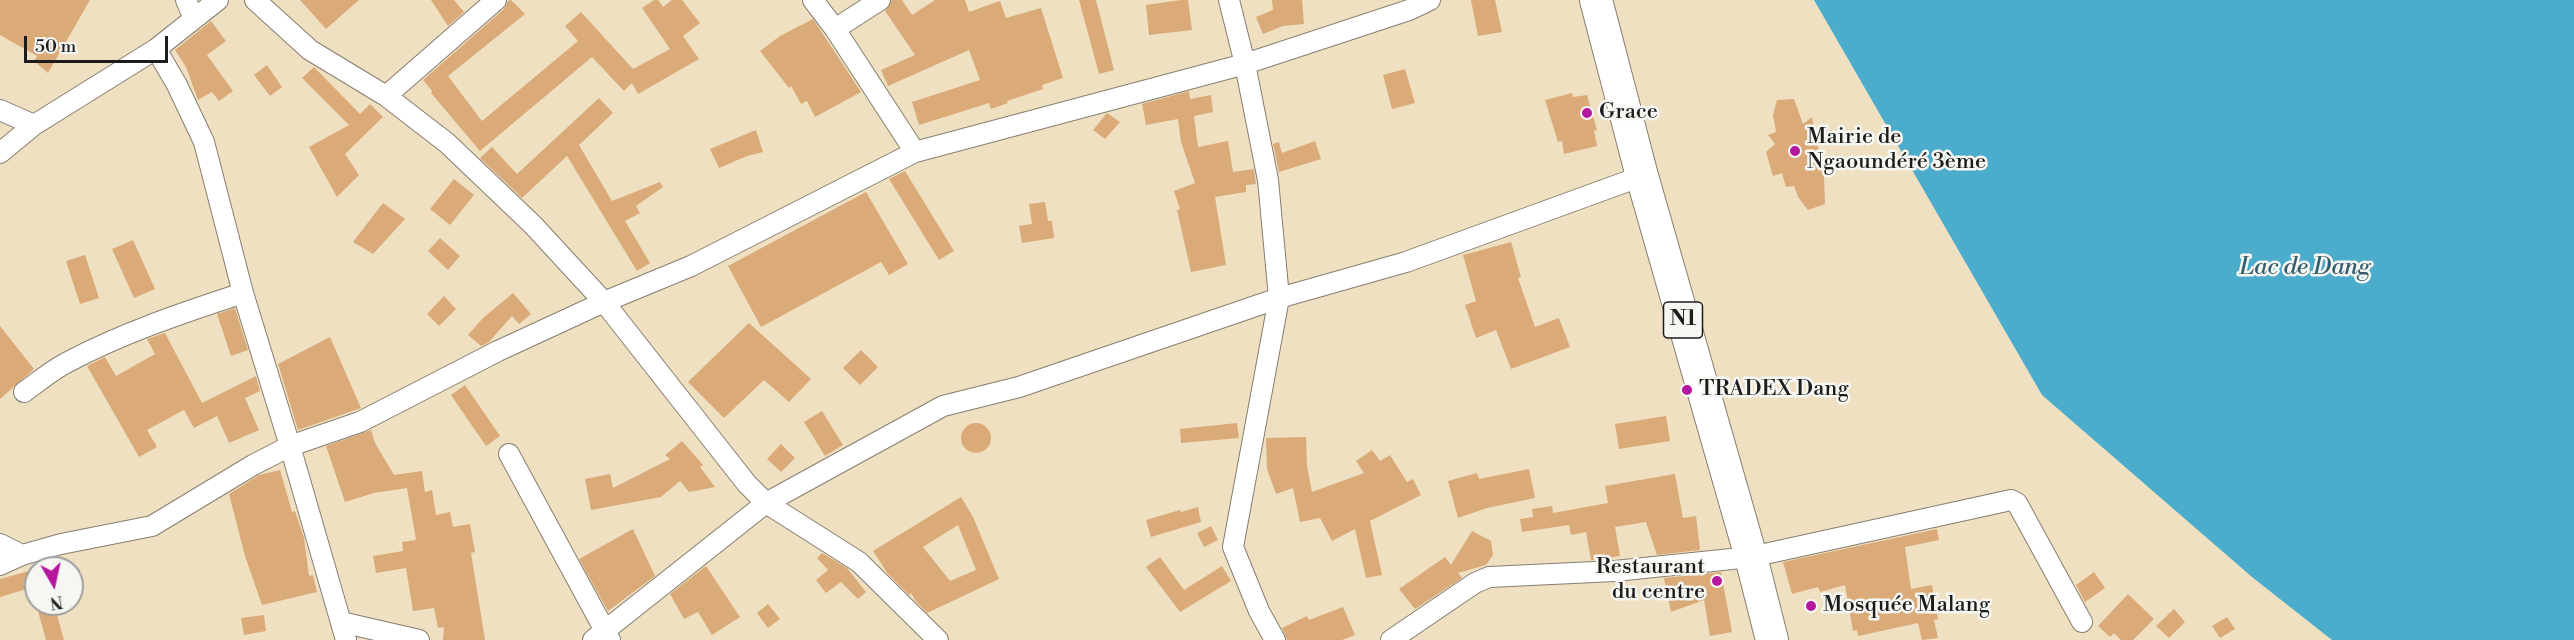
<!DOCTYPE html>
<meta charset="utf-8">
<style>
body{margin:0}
#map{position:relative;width:2574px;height:640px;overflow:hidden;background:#efe0c2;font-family:"Libre Bodoni",serif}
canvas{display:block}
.north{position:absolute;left:24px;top:556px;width:60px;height:60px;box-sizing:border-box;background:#f6f6f2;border:2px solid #9f9f9c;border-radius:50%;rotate:171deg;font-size:16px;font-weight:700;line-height:24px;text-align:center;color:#1c1c1c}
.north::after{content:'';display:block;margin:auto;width:21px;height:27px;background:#b5179e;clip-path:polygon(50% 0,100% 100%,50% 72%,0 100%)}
.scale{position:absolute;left:24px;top:36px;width:144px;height:27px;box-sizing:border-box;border:3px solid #1c1c1c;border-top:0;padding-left:8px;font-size:18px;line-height:21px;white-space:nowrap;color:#1c1c1c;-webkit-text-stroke:4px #f6f6f2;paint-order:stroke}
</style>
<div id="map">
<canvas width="2574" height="640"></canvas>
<div class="north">N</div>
<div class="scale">50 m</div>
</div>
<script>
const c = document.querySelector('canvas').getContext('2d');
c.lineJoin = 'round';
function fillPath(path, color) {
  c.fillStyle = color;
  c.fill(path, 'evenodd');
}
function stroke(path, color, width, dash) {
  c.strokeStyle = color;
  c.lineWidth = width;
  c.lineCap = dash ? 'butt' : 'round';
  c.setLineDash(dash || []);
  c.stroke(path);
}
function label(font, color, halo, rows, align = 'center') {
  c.font = font + ' "Libre Bodoni",serif';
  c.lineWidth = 5;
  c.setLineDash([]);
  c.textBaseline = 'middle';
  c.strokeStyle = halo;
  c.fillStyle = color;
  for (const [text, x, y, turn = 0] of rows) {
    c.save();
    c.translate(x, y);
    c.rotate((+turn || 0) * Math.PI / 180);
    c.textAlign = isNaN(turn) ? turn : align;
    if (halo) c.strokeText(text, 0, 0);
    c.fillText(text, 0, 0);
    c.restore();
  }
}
fillPath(new Path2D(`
 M1814 0H2574V640H2332L2252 577 2042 395Z`), '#4caccb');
fillPath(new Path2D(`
 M0 0H90L48 73 34 61 37 56 0 35Z
 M300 0H359L326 29Z
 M431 0H454L464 12 448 26Z
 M511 0 525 14 448 76 482 121 578 41 565 26 581 12 633 69 670 49 642 8 654 0H658L663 7 672 0H682L700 23 683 36 699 59 638 94 632 83 624 91 592 57 480 151 431 93 432 91 423 80 504 9 508 1Z
 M892 0H902L912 15 935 0H965L969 12 1000 1 1006 18 1041 8 1063 78 1042 85 1043 89 1007 101 1008 103 991 109 989 103 919 125 912 102 980 80 969 50 888 86 881 70 915 55 885 11Z
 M1079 0H1096L1114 70 1099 74Z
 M1181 0H1188L1192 30 1149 35 1146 5Z
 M1272 0H1302L1304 24 1283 26 1263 34 1256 17 1273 10Z
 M1471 0H1495L1502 32 1478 36Z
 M813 19 861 92 815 117 807 101 801 104 791 86 789 88 760 51 780 36Z
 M211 21 226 41 207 55 233 91 219 101 212 92 198 100 186 67 175 50Z
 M267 65 282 87 270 96 254 75Z
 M314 67 360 114 370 104 383 117 345 154 359 175 337 197 309 147 349 125 302 78Z
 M1405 69 1415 103 1392 109 1383 75Z
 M1189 91 1190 99 1211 95 1213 112 1194 116 1198 147 1228 141 1233 172 1254 169 1256 184 1246 185V192L1215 197 1226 265 1191 272 1177 210 1180 209 1174 191 1195 183 1181 142 1178 119 1146 125 1142 104Z
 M1572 93 1573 97 1587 95 1597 130 1594 131 1597 146 1564 154 1562 141 1558 142 1545 100Z
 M599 98 613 113 579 145 612 201 660 182 663 187 636 206 640 213 625 221 650 263 637 271 567 156 522 198 480 158 492 147 517 174Z
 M1794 99 1803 124 1812 117 1824 177 1825 204 1808 210 1798 197 1794 186 1786 187 1782 173 1773 176 1766 152 1775 144 1768 135 1776 132 1773 115 1777 100Z
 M1107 113 1120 122 1105 139 1093 130Z
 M756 130 763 152 747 156 719 168 710 149Z
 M1315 141 1321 159 1279 172 1273 144 1279 142 1282 153Z
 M905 171 954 251 939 260 889 179Z
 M454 179 474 195 450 225 430 209Z
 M866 192 908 264 889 275 881 262 761 327 728 266Z
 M1045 202 1048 221H1052L1054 238 1022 243 1019 226 1032 224 1029 204Z
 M383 203 405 219 373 254 353 242Z
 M440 238 460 256 448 270 428 251Z
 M133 240 155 289 134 298 112 249Z
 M1511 242 1521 277 1518 278 1535 327 1559 318 1570 347 1511 369 1496 330 1476 338 1465 305 1476 301 1463 255Z
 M85 255 99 298 80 304 66 261Z
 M513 293 531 314 519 324 512 316 488 343 481 346 468 335 483 318Z
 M444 296 456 309 439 326 427 314Z
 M235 308 248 350 231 356 217 314Z
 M749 323 811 379 789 402 764 380 724 418 688 382Z
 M0 326 34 369 0 399Z
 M165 333 202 403 256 376 260 391 245 398 259 430 229 443 217 416 194 428 184 410 147 430 157 447 139 457 87 366 105 357 116 376 155 354 147 339Z
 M330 337 361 408 298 430 278 364Z
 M861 350 878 367 860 385 843 368Z
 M465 385 500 436 486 446 451 395Z
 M822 411 843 445 825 456 804 422Z
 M1666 416 1670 441 1619 449 1615 424Z
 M1237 423 1239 438 1181 443 1180 429Z
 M961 438a15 15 0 1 1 30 0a15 15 0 1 1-30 0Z
 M371 430 375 443 394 475 422 471 425 492 432 490 436 515 450 512 453 527 470 524 475 552 471 553 485 640H443L444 627 438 628 434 608 413 611 406 568 376 573 373 556 403 551 402 542 416 540 407 488 374 493 345 502 326 446Z
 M1306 437 1307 466 1312 492 1364 473 1356 461 1372 450 1380 461 1390 455 1407 482 1413 479 1421 495 1370 521 1382 575 1366 578 1355 529 1332 541 1320 518 1300 522 1293 488 1276 494 1267 469 1266 438Z
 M682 441 703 465 700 467 715 487 689 492 680 481 661 497 591 510 585 479 610 474 613 488 670 459 665 455Z
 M781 444 795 458 781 472 767 459Z
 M1529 469 1535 498 1487 508 1458 518 1448 481 1477 473 1479 479Z
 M280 470 292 512 295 511 304 538 309 576 313 575 317 592 262 605 245 556 229 494 259 475Z
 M1675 474 1683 518 1696 516 1700 550 1657 555 1646 522 1615 527 1620 556 1597 560H1591L1586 532 1571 535 1569 525 1522 532 1520 519 1533 517 1532 509 1552 506 1553 513 1608 503 1605 486Z
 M961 497 973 517 999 579 927 613 915 600 911 593 909 595 888 574 873 551ZM958 525 976 570 950 581 923 547Z
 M1198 507 1201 522 1151 537 1146 520 1180 510 1181 512Z
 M1211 526 1218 540 1204 547 1197 533Z
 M633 529 655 576 608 611 579 559Z
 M1937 529 1939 540 1905 547 1911 589 1932 585 1938 619 1934 620 1938 638 1922 640 1918 623 1858 636 1857 630 1853 631 1845 585 1820 592 1818 587 1792 594 1783 562Z
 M1472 531 1491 541 1493 555 1486 565 1458 573 1462 578 1415 609 1399 589 1445 557 1451 565Z
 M822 553 847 568 866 592 858 599 841 582 826 593 816 580 828 570 817 558Z
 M1160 557 1184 590 1222 566 1231 581 1180 612 1146 567Z
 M706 566 740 617 712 635 698 612 684 619 670 594Z
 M36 569V586L0 597V579Z
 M1721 572 1732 632 1710 636 1704 600 1671 612 1664 578Z
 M2094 572 2105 588 2085 602 2076 585Z
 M2128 594 2154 619 2133 640H2121L2114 633 2110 637 2098 626Z
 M36 604H54L64 640H46Z
 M768 604 780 619 768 628 757 613Z
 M1343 607 1355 635 1342 640H1287L1282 628 1307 616 1309 620Z
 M2174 609 2185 622 2169 638 2156 626Z
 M264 615 266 631 244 635 241 618Z
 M2227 617 2235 629 2220 638 2212 626Z`), '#daaa79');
const minor = new Path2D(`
 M186 0 194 19
 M255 0 310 50 386 96 447 143 533 225 604 302 747 484 766 503 859 562 938 640
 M813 0 835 29 915 152
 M1229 0 1245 64 1268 180 1279 298 1233 547 1259 611 1275 640
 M835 29 880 0
 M156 49 177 85 204 142 243 293 290 446 346 640
 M386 96 496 0
 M0 110 34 125
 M0 153 34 125 156 49 218 0
 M24 392C38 382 51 371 66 363 122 333 182 313 243 293
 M509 454 610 640
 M0 544 22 555
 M0 565 22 555 61 544 152 526 253 465 290 446 360 422 498 351 604 302 691 266 915 152 1245 64 1409 10 1430 0
 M341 622 419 640
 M593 640 766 503 943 406 1019 387 1279 298 1406 262 1642 176
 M1391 640 1475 583 1489 577 1615 571 1751 557 2011 500 2017 503 2082 622`);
const trunk = new Path2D(`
 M1596 0 1642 176 1751 557 1772 640`);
stroke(minor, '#867e6f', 22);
stroke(trunk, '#867e6f', 34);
stroke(minor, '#fff', 20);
stroke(trunk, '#fff', 32);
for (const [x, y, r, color] of [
 [1587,113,6,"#b5179e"],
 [1795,151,6,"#b5179e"],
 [1687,390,6,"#b5179e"],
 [1717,581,6,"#b5179e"],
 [1811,606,6,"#b5179e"]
]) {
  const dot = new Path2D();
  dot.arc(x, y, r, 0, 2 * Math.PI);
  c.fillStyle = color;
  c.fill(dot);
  stroke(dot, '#f6f6f2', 2);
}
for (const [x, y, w] of [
 [1683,320,39]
]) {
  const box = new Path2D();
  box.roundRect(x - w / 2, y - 18, w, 36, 4.5);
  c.fillStyle = '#f6f6f2';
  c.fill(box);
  stroke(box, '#1c1c1c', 1.5);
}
label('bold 21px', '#1c1c1c', null, [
 ["N1",1683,320]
]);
label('22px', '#1c1c1c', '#f6f6f2', [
 ["Grace",1599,113],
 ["Mairie de",1807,138],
 ["Ngaoundéré 3ème",1807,163],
 ["TRADEX Dang",1699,390],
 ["Restaurant",1705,568,"right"],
 ["du centre",1705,593,"right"],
 ["Mosquée Malang",1823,606]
], 'left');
label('italic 24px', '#325d6b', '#f6f6f2', [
 ["Lac de Dang",2305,268]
]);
</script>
